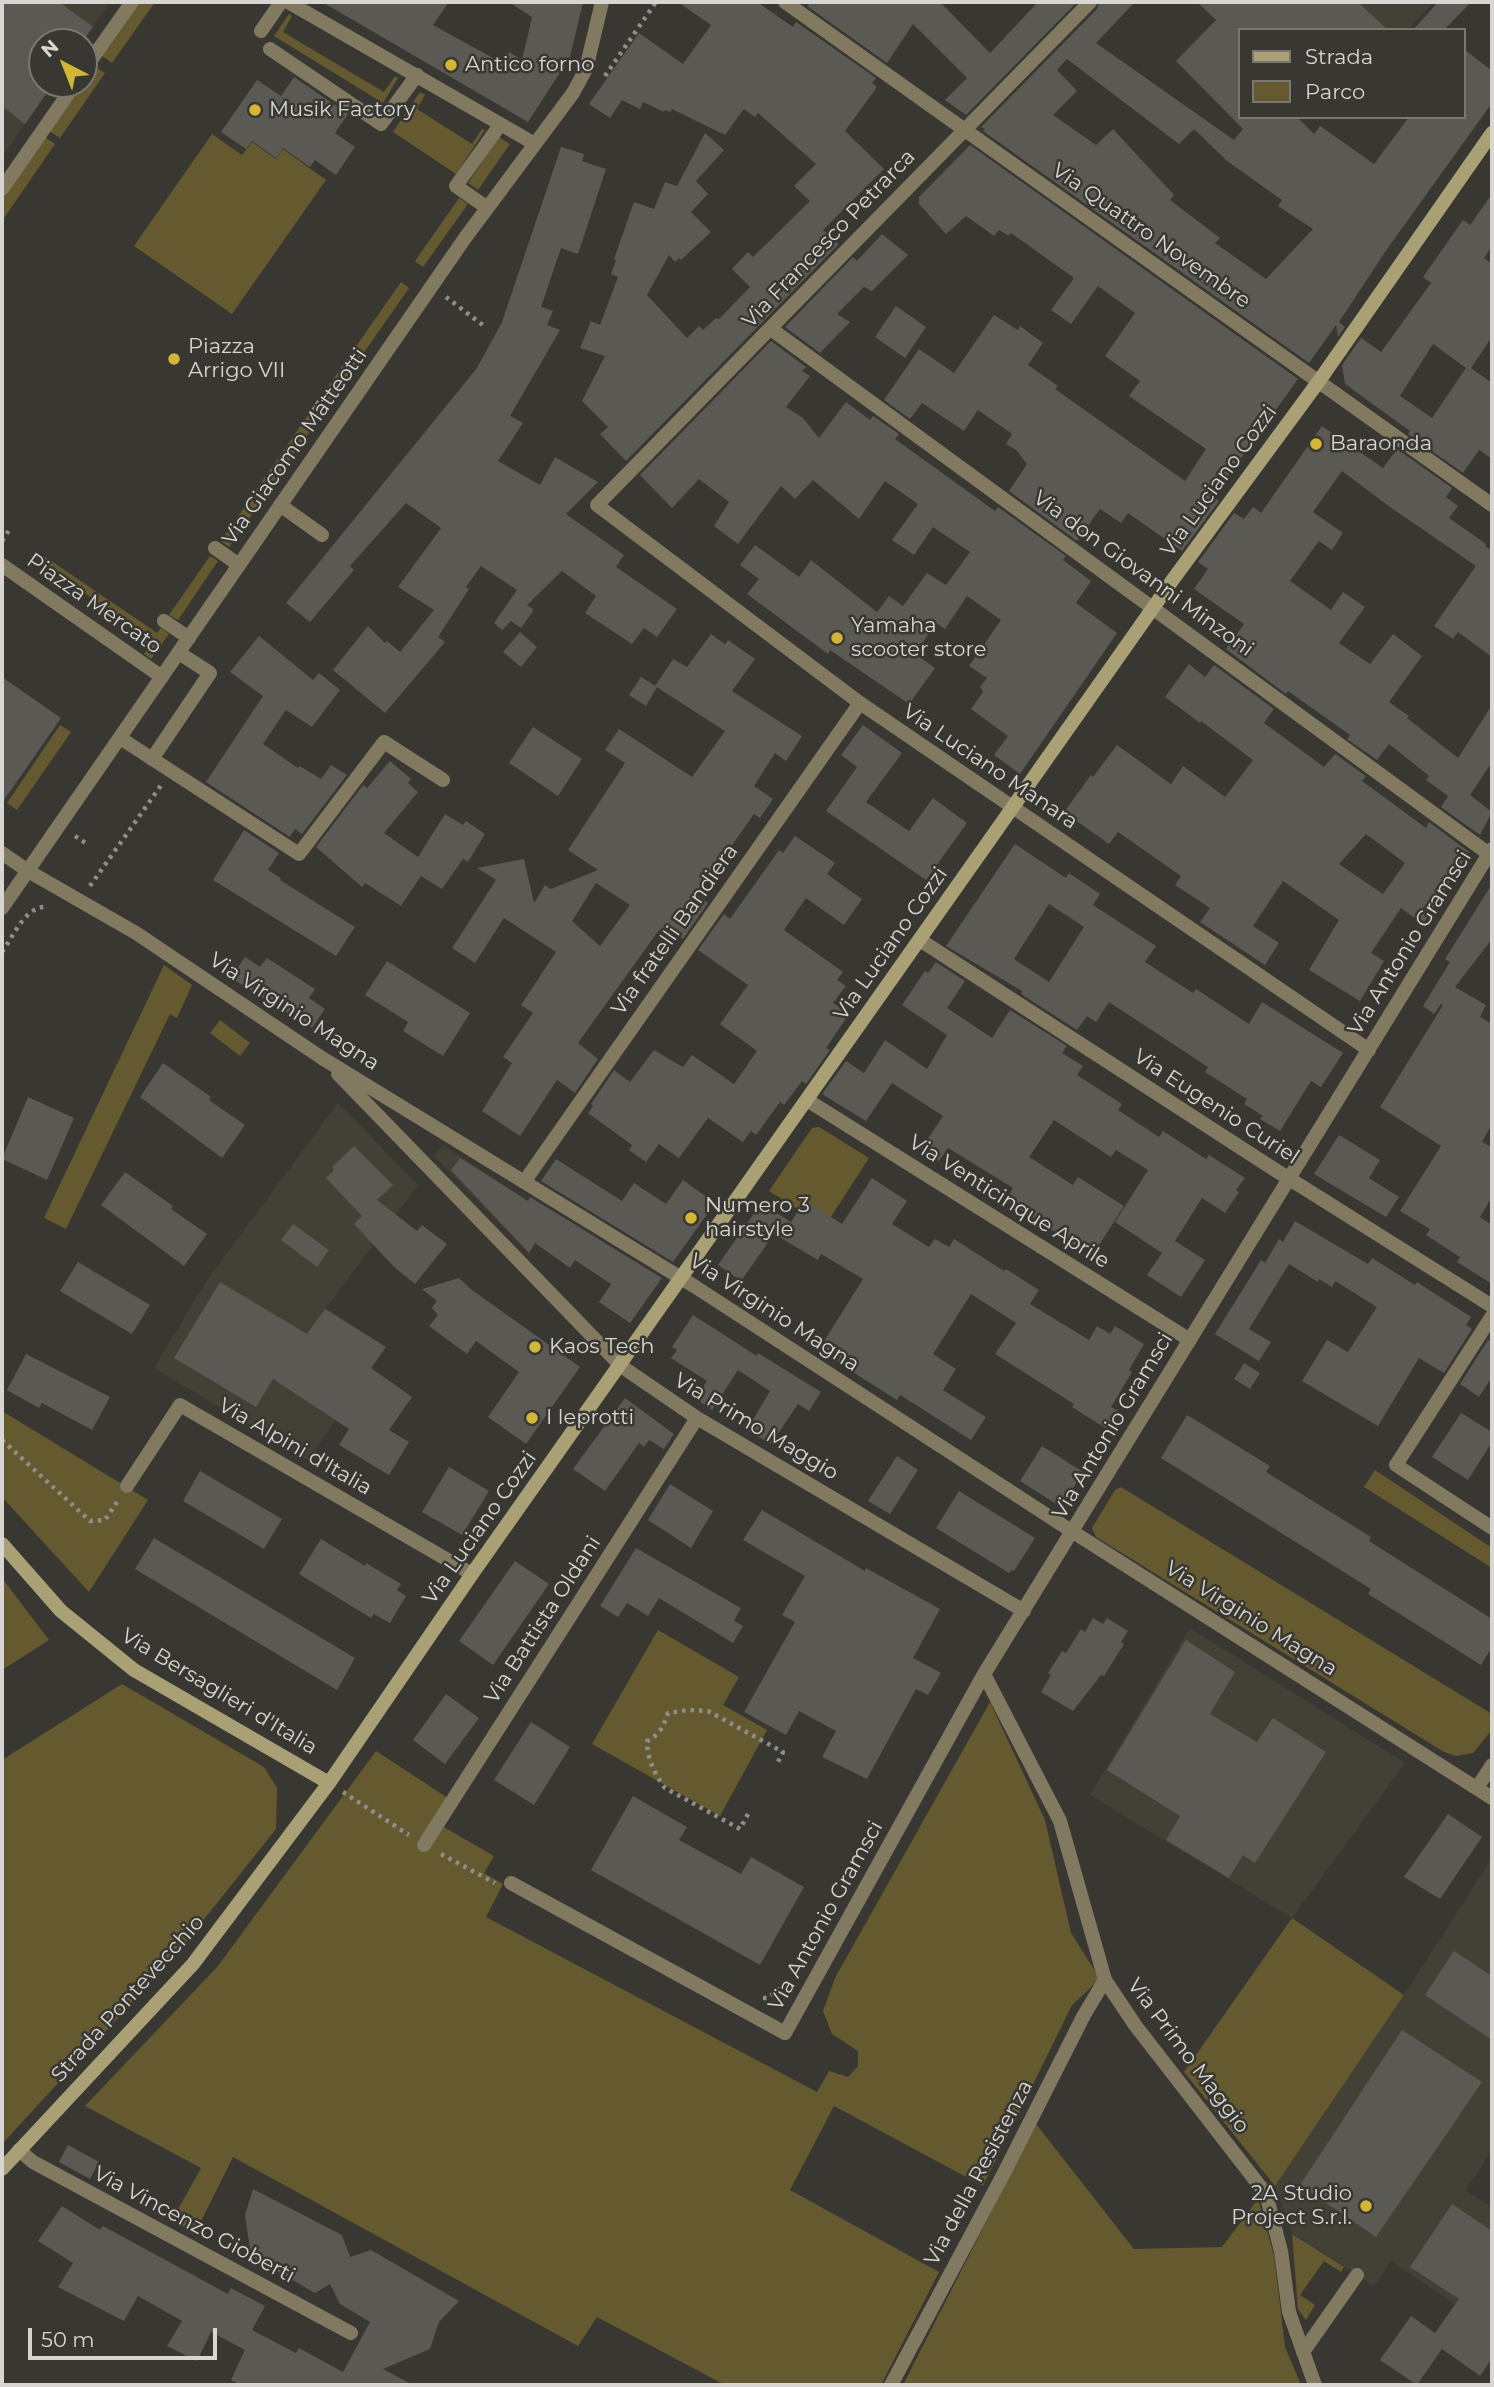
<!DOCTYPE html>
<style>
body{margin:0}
#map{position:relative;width:1494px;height:2387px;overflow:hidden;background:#383732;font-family:Montserrat,sans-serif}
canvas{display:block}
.frame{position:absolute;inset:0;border:4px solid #d7d6d3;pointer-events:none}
.legend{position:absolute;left:1238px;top:28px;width:228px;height:91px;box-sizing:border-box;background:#383732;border:2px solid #787772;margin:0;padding:9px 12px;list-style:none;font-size:21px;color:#d7d6d3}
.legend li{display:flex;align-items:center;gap:14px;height:35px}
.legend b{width:35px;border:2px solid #787772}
.north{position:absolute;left:28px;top:28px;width:70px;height:70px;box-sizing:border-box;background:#383732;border:2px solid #787772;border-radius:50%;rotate:318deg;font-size:19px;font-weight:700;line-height:28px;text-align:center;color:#d7d6d3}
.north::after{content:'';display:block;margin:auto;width:24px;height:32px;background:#d3b635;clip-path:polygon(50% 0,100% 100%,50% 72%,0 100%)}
.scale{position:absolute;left:28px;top:2328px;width:189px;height:32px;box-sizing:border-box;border:4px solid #d7d6d3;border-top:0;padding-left:9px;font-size:21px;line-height:24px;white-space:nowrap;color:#d7d6d3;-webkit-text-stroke:5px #383732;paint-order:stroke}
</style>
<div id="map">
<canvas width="1494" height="2387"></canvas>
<div class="frame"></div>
<ul class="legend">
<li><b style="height:9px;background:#aaa075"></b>Strada</li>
<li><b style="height:19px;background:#655a2f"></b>Parco</li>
</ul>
<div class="north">N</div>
<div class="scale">50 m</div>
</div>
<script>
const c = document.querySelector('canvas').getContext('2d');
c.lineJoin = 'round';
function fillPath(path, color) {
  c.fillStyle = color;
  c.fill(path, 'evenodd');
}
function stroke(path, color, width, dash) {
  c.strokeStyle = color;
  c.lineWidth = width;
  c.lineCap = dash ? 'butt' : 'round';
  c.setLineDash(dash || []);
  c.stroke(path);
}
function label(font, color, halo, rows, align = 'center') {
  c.font = font + ' Montserrat,sans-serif';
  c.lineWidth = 5;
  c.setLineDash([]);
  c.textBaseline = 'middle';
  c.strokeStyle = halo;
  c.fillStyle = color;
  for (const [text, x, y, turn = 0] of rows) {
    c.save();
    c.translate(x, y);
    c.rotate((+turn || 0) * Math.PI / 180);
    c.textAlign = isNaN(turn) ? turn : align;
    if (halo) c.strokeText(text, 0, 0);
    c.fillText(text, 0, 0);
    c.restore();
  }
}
fillPath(new Path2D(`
 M2 2H110L82 42H42V84H53L2 157Z
 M1261 2H1434L1408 30H1259L1246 17Z
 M338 1103 418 1185 326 1308 386 1347 308 1460 154 1368 207 1280Z
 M443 1145 550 1215 529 1253 434 1156Z
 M1190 1628 1405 1763 1292 1918 1090 1795Z
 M1492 1858V2150L1466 2190 1492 2207V2330L1391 2261 1374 2286 1292 2233 1275 2186 1404 1995Z`), '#434035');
fillPath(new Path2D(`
 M140 2H155L112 63 102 56Z
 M289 14 292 16 283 32 384 92 395 76 398 78 383 103 274 36Z
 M94 66 105 73 60 138 49 131 84 84Z
 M420 92 425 95 417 109 472 144 482 129 485 130 456 174 393 132Z
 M212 134 242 155 252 142 276 159 283 149 326 180 232 314 134 246Z
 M45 137 55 144 2 221V199Z
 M499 137 510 144 478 190 468 183Z
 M459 198 468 204 423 267 415 261Z
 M401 282 409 288 328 404 320 398Z
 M310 412 319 418 229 547 221 541Z
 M44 556 157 633 161 628 169 634 151 659 144 654 153 640 39 562Z
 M210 556 218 561 178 620 169 615Z
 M60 725 71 732 17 810 7 803Z
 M164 965 192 985 177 1018 170 1014 66 1229 44 1218Z
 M220 1020 250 1043 240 1056 210 1033Z
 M819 1127 869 1158 825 1226 769 1191 812 1128Z
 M2 1411 148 1500 89 1592 2 1497Z
 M1375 1470 1492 1548V1568L1364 1487Z
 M1121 1487 1492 1714V1730L1473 1753 1456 1756 1444 1752 1096 1537 1092 1528 1115 1490Z
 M2 1578 49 1640 2 1670Z
 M658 1630 739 1677 723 1705 767 1730 720 1816 592 1744Z
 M122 1684 264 1767 277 1788 276 1829 174 1957 2 2144V1760Z
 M990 1702 1045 1820 1071 1933 1100 1979 1072 2005 983 2186 834 2106 790 2190 939 2272 881 2385H725L597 2317 578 2346 233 2157 195 2233 172 2220 201 2168 85 2106 218 1966 376 1751 448 1798 435 1822 494 1856 484 1873 503 1884 486 1917 817 2092 829 2071 848 2077 858 2066V2051L832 2034 823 2011 835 1978Z
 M1292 1918 1404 1995 1275 2186 1184 2072Z
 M1036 2124 1134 2249 1222 2247 1258 2199 1274 2255 1285 2347 1301 2385H903Z
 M1292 2234 1344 2267 1341 2272 1324 2261 1300 2295 1315 2305 1306 2320 1298 2309Z`), '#655a2f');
fillPath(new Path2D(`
 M2 2H59L93 27 82 42H42V84H53L25 124 2 106Z
 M322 2H449L433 25 502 63 509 52 522 60 532 17 509 2H583L570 57 528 122Z
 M678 2H757L793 27 796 22 876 78 872 83 877 87 845 131 884 169 823 230 839 244 626 461 600 434 608 427 582 401 605 356 580 348 591 321 600 325 618 277 611 274 616 260 614 259 634 202 654 209 665 182 677 186 705 133 724 150 696 181 708 194 691 212 711 232 681 260 679 258 675 262 669 255 647 295 687 338 699 326 703 330 716 318 719 319 750 287 732 269 748 252 753 257 810 201 794 186 816 164 758 113 755 117 744 109 725 135 672 109 670 112 665 110 664 112 643 102 640 109 622 100 610 118 589 104 639 33 683 64 711 25Z
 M811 2H940L990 53 1038 2H1077L966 115 945 100 967 78 913 24 887 63 807 6Z
 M1099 2H1135L1096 43 1234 140 1243 129 1176 61 1216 20 1197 2H1358L1388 30H1240V117H1297L1314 134 1320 126 1374 164 1409 117H1464V49L1492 71V103L1385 252 1339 322 1345 327 1338 337 1336 325 1309 363 983 131 985 129 981 127 1097 9ZM1067 59 1179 144 1194 129 1227 161 1282 200 1278 206 1313 229 1266 279 1215 243 1220 238 1170 200 1174 195 1113 129 1096 145 1053 115 1077 91 1057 70Z
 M1438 2H1471L1444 30H1413Z
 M294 77 348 114 335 133 355 147 336 175 315 160 310 167 283 148 276 158 252 141 246 149 221 132 257 80 281 96Z
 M970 145 1298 379 1213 497 1219 501 1182 551 1128 513 1121 523 1100 509 1077 541 1009 491 1027 464 1016 450 1006 444 1012 434 978 410 964 431 922 403 910 419 884 400 919 349 954 373 994 315 1018 330 1020 326 1043 343 1028 365 1058 386 1055 389 1185 481 1206 449 1129 396 1140 381 1105 356 1135 313 1098 286 1071 324 1051 310 1074 278 1011 233 1009 236 999 230 994 236 966 216 946 234 919 204V197Z
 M561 147 584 154 582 161 606 169 578 254 561 248 541 307 553 311 547 325 560 330 510 416 523 423 498 461 540 485 555 457 598 482 566 514 624 555 616 567 677 609 657 637 644 628 632 644 585 613 596 596 562 571 527 605 534 610 521 628 511 621 502 630 494 623 517 590 481 566 466 587 469 589 438 637 445 642 385 713 333 670 368 626 385 643 387 641 400 652 434 610 398 587 441 528 406 503 350 566 354 570 310 622 286 603 477 368 502 322Z
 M1492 194V246L1484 258 1492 264V337L1471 368 1492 383V459L1479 450 1463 473 1408 434 1410 431 1345 384 1342 365 1361 338 1381 352 1431 283 1423 277 1463 220 1470 225ZM1433 344 1466 368 1432 418 1400 396Z
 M882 234 908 255 872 291 864 287 837 314 850 322 820 353 785 327 853 257 857 261Z
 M896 306 926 327 905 358 875 337Z
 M771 341 806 367 802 371 810 376 786 407 803 418 819 438 846 402 870 420 873 416 899 434 895 439 995 511 998 507 1066 556 1063 560 1091 581 1076 603 1117 633 1020 774 994 755 1008 736 971 709 983 692 980 687 987 678 969 666 1001 620 967 596 945 629 936 623 915 654 935 668 909 704 830 650 828 654 747 594 759 579 740 565 755 545 799 577 811 560 877 612 889 596 903 606 927 573 946 585 970 552 933 527 914 555 892 540 918 504 885 481 859 519 813 480 795 499 781 486 738 544 714 526 729 502 699 479 672 508 640 475Z
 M1322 426 1383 468 1397 449 1452 488 1446 497 1458 506 1449 518 1486 544 1485 546 1489 549 1492 544V657L1458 632 1453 639 1434 626 1476 566 1390 507 1342 471 1313 512 1343 533 1332 550 1319 541 1290 581 1331 610 1343 592 1365 607 1339 643 1370 664 1393 634 1422 656 1389 702 1409 716 1407 718 1458 758 1492 705V762L1470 795 1492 812 1480 835 1441 807 1448 796 1426 780 1429 776 1389 744 1377 760 1347 739 1350 735 1288 691 1286 694 1226 649 1244 624 1194 589 1208 569 1198 562 1234 513 1244 519 1253 507 1261 513Z
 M520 632 537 647 521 667 503 652Z
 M711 634 725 644 728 640 755 659 732 691 802 736 786 761 775 753 754 786 773 799 760 818 754 814 697 895 708 903 683 939 677 935 674 940 659 930 578 1043 598 1059 575 1093 557 1080 520 1136 482 1111 512 1063 503 1057 533 1013 521 1005 556 952 504 918 475 963 452 948 496 880 477 868 524 859 534 903 545 885 551 889 598 870 568 850 625 763 605 750 619 729 692 777 725 731 655 686 673 659 687 667ZM596 883 630 905 600 946 572 921Z
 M259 636 313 680 319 673 340 690 312 727 286 710 263 744 298 768 300 766 321 779 331 765 347 775 302 834 295 829 290 837 206 782 263 696 230 672Z
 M1189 664 1205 677 1214 665 1274 709 1264 723 1324 767 1335 754 1366 776 1362 781 1426 828 1429 822 1469 852 1423 924 1401 908 1371 953 1384 961 1360 1001 1309 970 1339 920 1283 881 1253 926 1279 943 1265 965 1200 922 1210 908 1175 885 1181 876 1118 832 1109 844 1064 812 1091 775 1093 777 1117 745 1171 784 1183 766 1225 797 1253 760 1201 721 1200 723 1165 697ZM1366 834 1405 863 1383 894 1339 864Z
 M2 677 61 718 2 803Z
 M641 677 657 687 646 706 629 695Z
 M863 725 902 753 866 802 909 831 933 798 967 823 926 880 826 811 857 767 841 755Z
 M533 727 582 759 558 796 509 763Z
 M390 761 411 779 408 783 418 792 384 833 418 857 445 814 463 825 466 821 485 834 468 862 463 859 442 889 421 876 401 906 365 883 362 887 316 847 363 785 367 788Z
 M244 830 279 853 268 870 281 878 280 880 355 927 336 956 213 880Z
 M795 836 835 863 827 874 862 899 844 925 806 898 784 930 843 972 837 980 846 986 833 1003 849 1014 826 1048 830 1050 806 1084 802 1081 784 1105 780 1102 756 1135 751 1131 743 1142 708 1118 679 1158 659 1144 646 1162 629 1150 632 1145 588 1113 593 1106 591 1104 614 1070 630 1082 654 1050 683 1067 692 1055 734 1084 757 1051 720 1024 748 985 698 950 724 914 730 919 779 850 783 853Z
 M1015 844 1066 878 1069 873 1100 894 1093 905 1156 946 1145 962 1193 993 1196 989 1249 1024 1262 1002 1343 1053 1321 1087 1311 1081 1280 1131 1260 1119 1263 1116 1244 1104 1247 1099 1205 1072 1208 1067 1109 1002 1096 1022 1087 1016 1077 1030 1021 994 1022 991 946 946ZM1049 904 1084 927 1049 982 1014 959Z
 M1492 884V939L1455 987 1486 1005 1480 1017 1492 1024V1124L1482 1142 1492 1147V1197L1480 1217 1492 1225V1284L1457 1262 1460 1257 1426 1235 1430 1229 1400 1211 1441 1146 1380 1107 1443 1005 1441 1004 1434 1014 1423 1006 1450 962 1445 959Z
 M245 957 260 967 267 958 315 989 309 998 325 1009 312 1028 231 978Z
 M387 961 470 1013 443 1056 403 1031 408 1022 365 995Z
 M936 962 965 981 947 1008 992 1038 1010 1010 1067 1046 1062 1053 1083 1066 1077 1075 1122 1104 1118 1110 1159 1137 1163 1131 1206 1159 1209 1155 1245 1178 1236 1190 1239 1192 1225 1213 1202 1198 1175 1241 1205 1260 1181 1297 1147 1275 1162 1253 1115 1222 1148 1170 1116 1150 1111 1157 1054 1120 1029 1157 1073 1185 1078 1177 1124 1206 1096 1250 1088 1244 1084 1251 1006 1200 1013 1188 948 1148 939 1161 921 1149 943 1116 892 1083 866 1121 822 1094 846 1061 864 1073 885 1040 927 1069 947 1035 902 1005 925 971 928 973Z
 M163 1063 211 1097 209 1100 245 1125 222 1158 140 1097Z
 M28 1097 74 1118 47 1180 2 1159Z
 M1339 1135 1380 1160 1369 1178 1399 1197 1386 1217 1314 1174Z
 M354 1146 393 1185 377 1200 417 1231 422 1225 447 1244 415 1284 394 1267 354 1224 362 1216 326 1178 334 1170 332 1167Z
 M460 1158 528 1201 530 1197 662 1278 630 1323 599 1302 611 1284 575 1260 570 1268 535 1243 529 1253 451 1170Z
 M556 1159 622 1201 634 1183 666 1204 683 1180 715 1203 673 1262 541 1181Z
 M125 1172 173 1206 171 1209 207 1234 184 1266 101 1205Z
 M872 1178 907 1201 892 1224 929 1247 935 1239 949 1247 954 1239 1004 1271 1006 1269 1039 1290 1030 1304 1089 1340 1097 1326 1110 1334 1115 1326 1144 1344 1129 1370 1132 1372 1111 1407 1118 1411 1107 1429 1072 1407 1074 1404 995 1354 1016 1323 971 1294 933 1354 956 1369 943 1390 986 1417 971 1440 900 1395 897 1400 837 1362 840 1357 821 1346 863 1279 821 1254 818 1260 774 1234 741 1281 718 1265 761 1203 791 1222 805 1200 842 1224Z
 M1295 1221 1368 1264 1372 1258 1415 1285 1417 1282 1471 1317 1466 1325 1472 1329 1444 1373 1419 1358 1378 1426 1302 1381 1327 1340 1348 1352 1377 1307 1335 1281 1332 1287 1319 1279 1318 1282 1289 1264 1249 1329 1271 1342 1259 1361 1215 1334 1261 1260 1265 1263 1279 1239 1283 1242Z
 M293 1224 329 1250 317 1267 281 1240Z
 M78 1262 150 1305 132 1334 60 1291Z
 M459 1278 472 1290 580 1367 526 1444 488 1417 519 1372 476 1341 467 1354 429 1326 438 1315 432 1308 437 1301 422 1289Z
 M220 1282 307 1334 325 1309 386 1347 371 1368 412 1397 389 1430 409 1442 389 1475 339 1445 349 1429 273 1379 256 1407 174 1358Z
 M693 1315 757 1356 758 1353 821 1392 809 1411 798 1404 771 1444 747 1430 770 1391 738 1370 712 1410 696 1399 707 1381 671 1358 677 1350 672 1347Z
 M1488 1340 1492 1342V1377L1479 1397 1460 1384Z
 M26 1354 110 1397 92 1430 42 1403 39 1408 7 1390Z
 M1244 1363 1260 1373 1250 1389 1234 1379Z
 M625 1398 674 1434 664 1449 649 1440 644 1447 639 1443 605 1491 573 1469Z
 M1461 1413 1492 1432V1442L1468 1480 1432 1457Z
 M1187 1415 1270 1466 1266 1472 1371 1537 1369 1541 1492 1619V1647L1481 1665 1368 1594 1371 1589 1161 1458Z
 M1042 1446 1083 1472 1061 1507 1020 1481Z
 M897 1456 918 1470 890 1514 868 1501Z
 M449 1467 489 1491 462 1535 422 1512Z
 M200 1471 282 1519 264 1549 183 1501Z
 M670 1484 713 1511 691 1548 648 1520Z
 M959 1491 1035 1538 1014 1571 1012 1570 1009 1573 936 1528Z
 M762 1510 865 1571 866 1568 940 1609 913 1658 941 1673 928 1695 916 1689 867 1779 822 1757 836 1731 799 1711 786 1735 744 1712 795 1622 782 1615 805 1576 743 1540Z
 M154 1538 355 1658 337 1690 135 1569Z
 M321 1539 365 1566 366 1563 401 1584 397 1590 406 1596 390 1623 374 1614 371 1618 299 1574Z
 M636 1548 741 1608 734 1621 743 1626 733 1643 659 1598 648 1616 627 1603 618 1617 600 1606Z
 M515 1561 549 1584 493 1665 459 1641Z
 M1093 1618 1103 1624 1107 1618 1128 1631 1121 1642 1124 1644 1104 1676 1101 1675 1073 1711 1041 1692 1051 1675 1048 1673 1062 1651 1066 1653 1081 1629 1085 1632Z
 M1186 1640 1235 1672 1210 1714 1257 1742 1273 1718 1326 1752 1255 1863 1243 1855 1229 1878 1166 1840 1180 1816 1107 1770Z
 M446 1694 479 1718 445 1764 413 1740Z
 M531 1722 570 1747 534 1805 494 1780Z
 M633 1796 687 1827 679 1840 741 1874 751 1857 804 1887 760 1965 591 1870Z
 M1448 1814 1482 1837 1440 1899 1404 1877Z
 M1454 1951 1492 1976V2040L1425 1995Z
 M1402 2030 1482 2082 1376 2237 1300 2185Z
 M68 2145 99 2162 90 2179 59 2162Z
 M253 2189 342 2235 350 2257 371 2250 459 2301 439 2322 430 2349 383 2369 413 2385H241L231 2380 245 2350 211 2332 197 2361 167 2346 182 2321 138 2296 124 2321 58 2287 73 2263 38 2241 62 2206 100 2230 103 2226 228 2294 231 2288 265 2306 252 2330 296 2353 299 2348 343 2372 370 2322 340 2304 330 2284 315 2293 251 2256 245 2215Z
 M1452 2204 1492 2231V2358L1480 2376 1442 2349 1417 2385 1380 2360 1411 2316 1435 2333 1459 2299 1410 2267Z`), '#5a5953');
stroke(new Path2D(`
 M605 76 656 2
 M446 297 484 326
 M316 402 327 409
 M313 407 323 415
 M2 541 9 530
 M75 836 87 844
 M90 886 162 784
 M2 952C13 937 26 904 48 907
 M2 1440 90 1521 105 1520 117 1502
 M343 1792 409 1835
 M748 1814 740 1829 665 1788C655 1775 647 1758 647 1741 660 1735 664 1725 668 1713L688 1710 708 1711 783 1752 776 1766
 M441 1854 495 1883
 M763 1998H767L790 1981`), '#8f8e8a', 4.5, [3.5, 5]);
stroke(new Path2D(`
 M261 31 281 2
 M270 49 381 124 417 75
 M486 207 456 186 500 125
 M280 505 322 535
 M215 548 239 565
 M164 621 189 638
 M152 759 210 673 179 653
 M2 853 28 871
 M1303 2352 1357 2275`), '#817a60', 14);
stroke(new Path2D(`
 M288 2 535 144
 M785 2 1492 505
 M1090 2 597 505 860 703 1369 1050
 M84 70 132 2
 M2 189 75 84
 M771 329 1489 854
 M2 565 162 677
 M120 738 299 854 384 742 443 780
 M28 871 136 933 322 1058 694 1286 1073 1532 1492 1798
 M2 908 465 238 573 93 586 69 602 2
 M920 940 1269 1166 1492 1306
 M338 1074 621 1366 697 1418 1024 1611
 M807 1100 1190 1340
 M524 1182 860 703
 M1492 1316 1396 1465 1492 1528
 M127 1486 180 1405 472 1574
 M984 1674 1060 1821 1105 1980 1135 2025 1266 2194 1281 2251 1289 2312 1315 2385
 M1477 1788 1492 1765
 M424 1845 697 1418
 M511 1883 785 2033 984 1674 1492 849
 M19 2150 33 2162 351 2333
 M891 2385 1004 2173 1084 2015 1105 1980`), '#817a60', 14);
stroke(new Path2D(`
 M2 1544 61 1611 134 1670 329 1783
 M2 2169 193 1964 329 1783 472 1574 991 838 1174 578 1319 381 1492 133`), '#aaa075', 14);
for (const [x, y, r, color] of [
 [451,65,7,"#d3b635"],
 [255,110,7,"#d3b635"],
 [174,359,7,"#d3b635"],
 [1316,444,7,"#d3b635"],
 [837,638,7,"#d3b635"],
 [691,1218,7,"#d3b635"],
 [535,1347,7,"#d3b635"],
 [532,1418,7,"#d3b635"],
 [1366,2206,7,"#d3b635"]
]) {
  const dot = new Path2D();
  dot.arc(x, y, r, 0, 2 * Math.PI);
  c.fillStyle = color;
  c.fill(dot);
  stroke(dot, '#383732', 2.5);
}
label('21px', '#d7d6d3', '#383732', [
 ["Antico forno",465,65],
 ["Musik Factory",269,110],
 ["Piazza",188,347],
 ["Arrigo VII",188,371],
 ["Baraonda",1330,444],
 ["Yamaha",851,626],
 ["scooter store",851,650],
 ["Numero 3",705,1206],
 ["hairstyle",705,1230],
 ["Kaos Tech",549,1347],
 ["I leprotti",546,1418],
 ["2A Studio",1352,2194,"right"],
 ["Project S.r.l.",1352,2218,"right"]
], 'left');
label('21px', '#d7d6d3', '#383732', [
 ["Via Quattro Novembre",1151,236,35],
 ["Via Francesco Petrarca",829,239,-46],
 ["Via Giacomo Matteotti",295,447,-55],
 ["Via Luciano Cozzi",1219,481,-54],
 ["Via don Giovanni Minzoni",1143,574,36],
 ["Piazza Mercato",94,604,35],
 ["Via Luciano Manara",990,767,34],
 ["Via fratelli Bandiera",675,930,-55],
 ["Via Antonio Gramsci",1410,943,-58],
 ["Via Luciano Cozzi",891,944,-55],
 ["Via Virginio Magna",294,1012,33],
 ["Via Eugenio Curiel",1216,1107,33],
 ["Via Venticinque Aprile",1009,1202,32],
 ["Via Virginio Magna",774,1313,33],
 ["Via Antonio Gramsci",1113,1426,-59],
 ["Via Primo Maggio",756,1427,31],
 ["Via Alpini d'Italia",295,1447,30],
 ["Via Luciano Cozzi",480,1528,-55],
 ["Via Virginio Magna",1251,1619,32],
 ["Via Battista Oldani",543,1620,-57],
 ["Via Bersaglieri d'Italia",219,1692,31],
 ["Via Antonio Gramsci",826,1916,-61],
 ["Strada Pontevecchio",128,1999,-48],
 ["Via Primo Maggio",1188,2056,53],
 ["Via della Resistenza",979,2173,-62],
 ["Via Vincenzo Gioberti",194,2225,28]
]);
</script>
